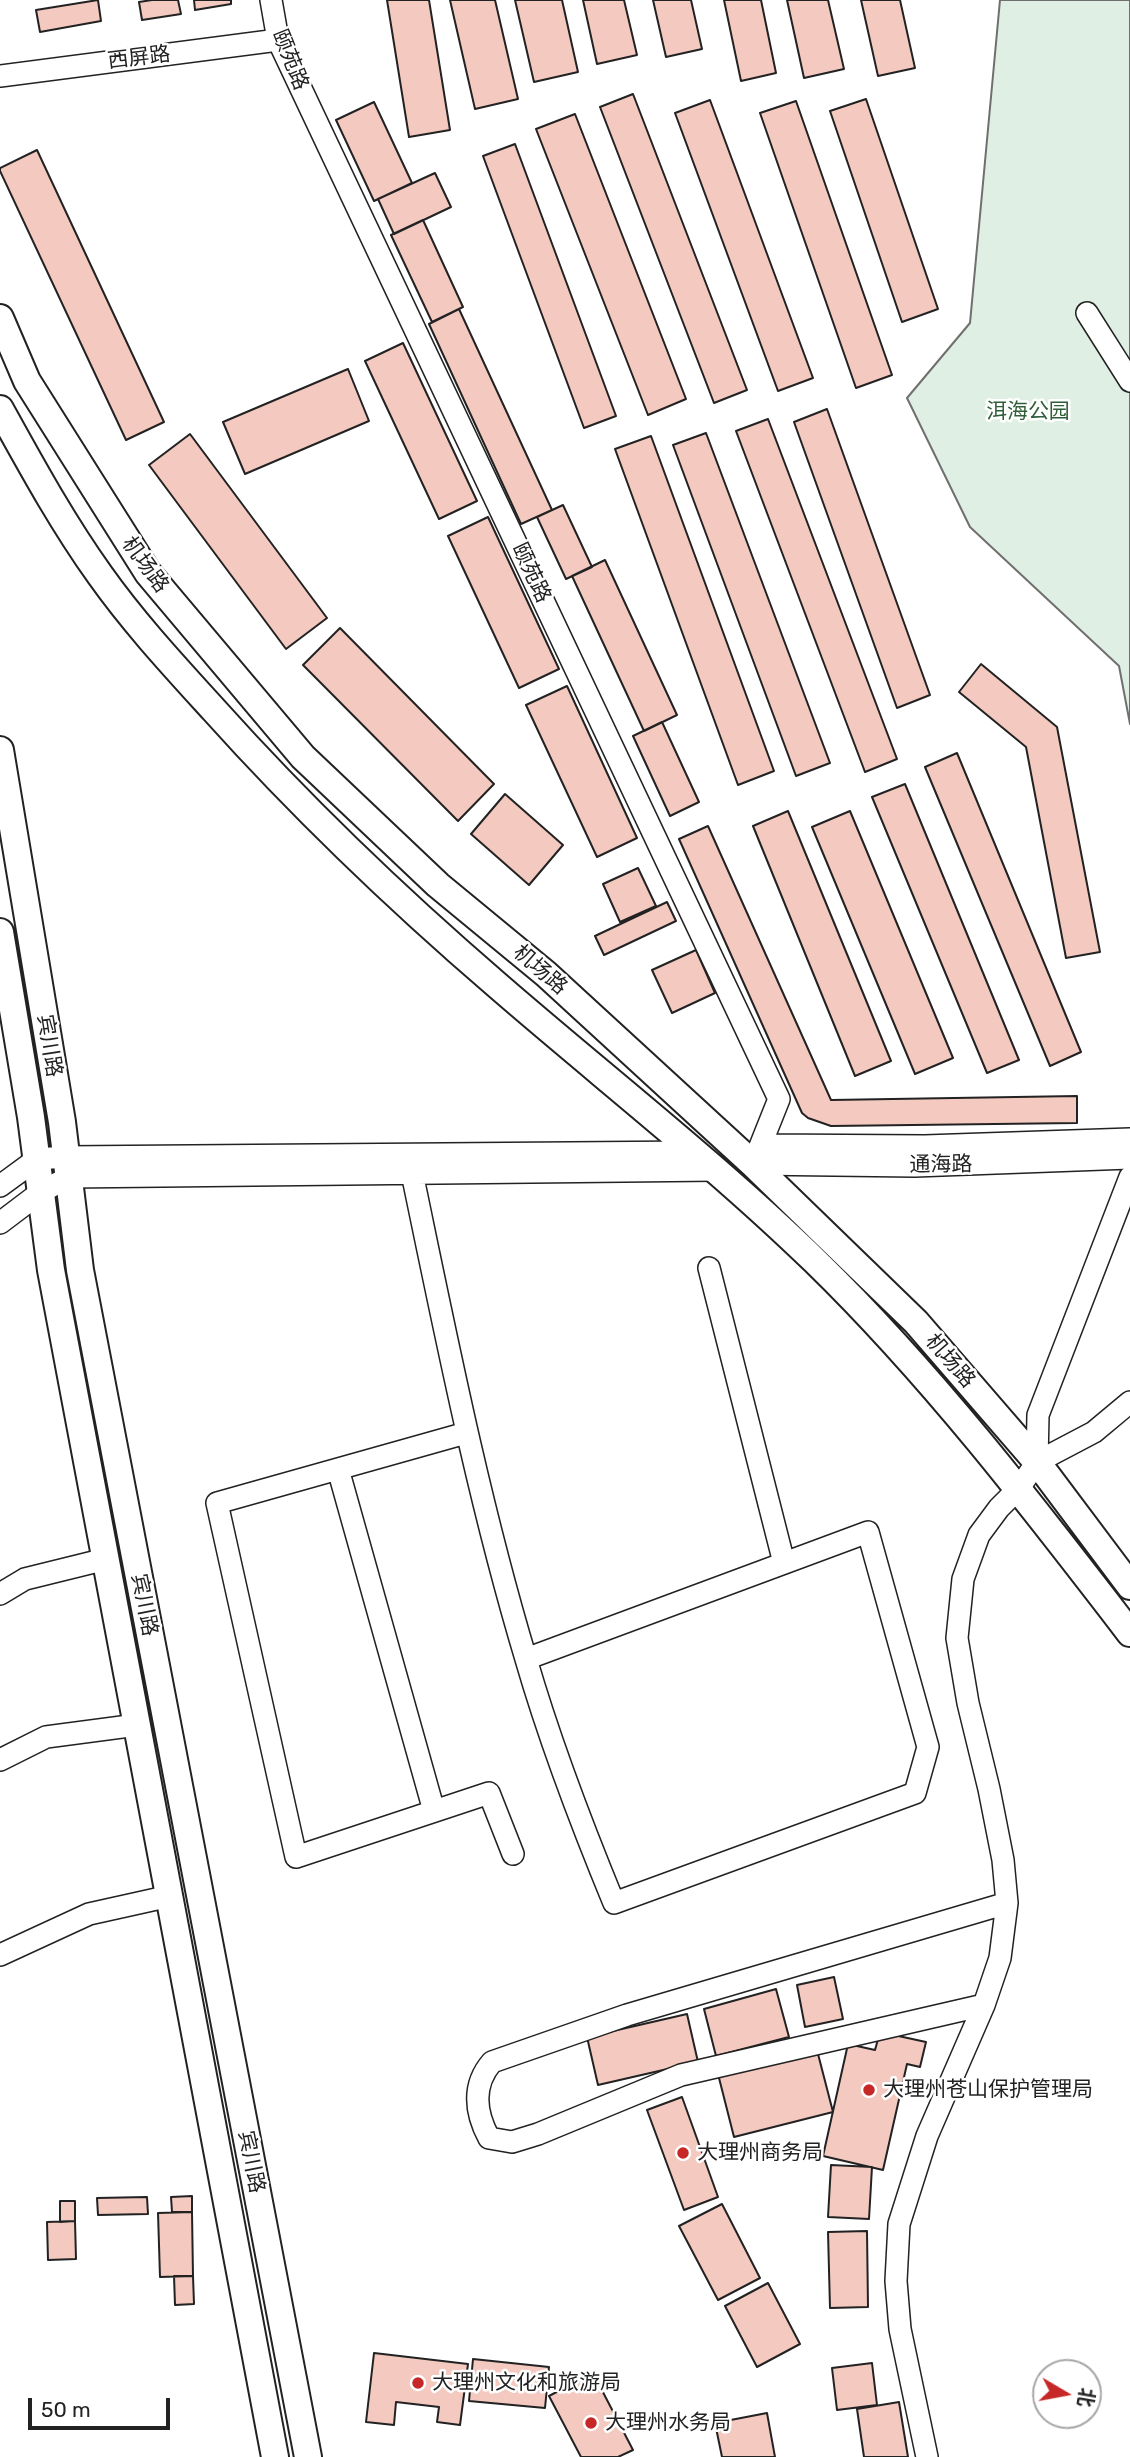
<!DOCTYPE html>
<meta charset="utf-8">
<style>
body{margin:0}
#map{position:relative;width:1130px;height:2457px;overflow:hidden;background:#fff;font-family:Rubik,"Noto Sans SC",sans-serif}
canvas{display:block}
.north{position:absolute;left:1032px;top:2359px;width:70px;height:70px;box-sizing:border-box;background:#fff;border:2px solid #a7a7a7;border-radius:50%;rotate:100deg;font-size:19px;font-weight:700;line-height:28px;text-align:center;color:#222}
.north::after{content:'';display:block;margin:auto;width:24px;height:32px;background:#c62828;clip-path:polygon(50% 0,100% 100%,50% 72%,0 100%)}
.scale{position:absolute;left:28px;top:2398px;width:142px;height:32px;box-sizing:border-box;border:4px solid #222;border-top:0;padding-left:9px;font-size:21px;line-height:24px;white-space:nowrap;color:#222;-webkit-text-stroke:5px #fff;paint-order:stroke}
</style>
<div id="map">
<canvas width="1130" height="2457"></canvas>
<div class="north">北</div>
<div class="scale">50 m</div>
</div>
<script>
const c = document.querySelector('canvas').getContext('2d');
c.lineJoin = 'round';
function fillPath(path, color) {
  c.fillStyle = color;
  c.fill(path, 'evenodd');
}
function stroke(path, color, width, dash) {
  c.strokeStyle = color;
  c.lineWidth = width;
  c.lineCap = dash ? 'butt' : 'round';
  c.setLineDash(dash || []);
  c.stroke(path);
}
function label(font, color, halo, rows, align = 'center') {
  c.font = font + ' Rubik,"Noto Sans SC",sans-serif';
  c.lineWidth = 5;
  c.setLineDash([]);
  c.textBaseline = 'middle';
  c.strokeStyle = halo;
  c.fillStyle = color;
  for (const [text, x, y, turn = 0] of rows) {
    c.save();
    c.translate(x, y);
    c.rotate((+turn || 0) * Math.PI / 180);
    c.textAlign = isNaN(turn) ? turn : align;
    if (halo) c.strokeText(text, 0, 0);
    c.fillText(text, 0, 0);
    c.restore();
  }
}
const green = new Path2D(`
 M1000 0H1130V724L1119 666 970 527 907 398 970 323Z`);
fillPath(green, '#e0efe3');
stroke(green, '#6f6f6f', 2);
const building = new Path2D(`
 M98 0 101 21 40 32 36 10Z
 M152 0H178L181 14 142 20 139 2Z
 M194 0H231V4L195 10Z
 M387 0H429L450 130 409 137Z
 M450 0H495L518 99 475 109Z
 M515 0H562L578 72 534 82Z
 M583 0H624L637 55 597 64Z
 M653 0H691L702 49 666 57Z
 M724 0H761L776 73 741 81Z
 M787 0H828L844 69 804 78Z
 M861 0H900L915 68 878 76Z
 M633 94 747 390 714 403 600 107Z
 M866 99 938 309 902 322 830 111Z
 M710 100 813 378 778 391 675 113Z
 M796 101 892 375 856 388 760 113Z
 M374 102 412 183 374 201 336 120Z
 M575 114 686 399 648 415 536 129Z
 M515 144 616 416 584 428 483 156Z
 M37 150 164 422 126 440 0 171V168Z
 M435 173 451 207 394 234 378 199Z
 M423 220 463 307 432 322 391 235Z
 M459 309 552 510 521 524 429 324Z
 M403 343 477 501 439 519 365 361Z
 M348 369 369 421 245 474 223 422Z
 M827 409 930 695 897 708 794 422Z
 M768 419 897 759 865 772 736 431Z
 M706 433 830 763 796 776 673 445Z
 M190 434 327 618 286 649 149 465Z
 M651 436 774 771 738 785 615 449Z
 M563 505 592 567 566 579 537 517Z
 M488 517 559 669 519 688 448 536Z
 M605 560 677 715 644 731 572 576Z
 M340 628 494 784 458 821 303 665Z
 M981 664 1057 727 1100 952 1066 958 1026 747 959 692Z
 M567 686 637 838 597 857 526 705Z
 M662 722 699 802 670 816 633 736Z
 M957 753 1081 1052 1050 1066 925 767Z
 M905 784 1019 1060 987 1073 872 797Z
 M505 794 563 845 529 885 471 834Z
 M788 811 891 1061 855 1076 753 826Z
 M850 811 953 1058 915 1074 812 827Z
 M708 826 831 1100 1077 1096V1123L831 1126 808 1118 802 1113 679 839Z
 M638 868 656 906 620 922 603 884Z
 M667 902 676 921 604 955 595 936Z
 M696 950 715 993 672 1013 652 970Z
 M834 1977 843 2019 805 2027 797 1985Z
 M776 1989 789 2037 716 2056 704 2009Z
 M687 2014 698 2062 598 2085 587 2037Z
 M880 2032 926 2042 920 2067 907 2064 883 2170 823 2156 848 2044 875 2050Z
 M817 2050 833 2112 734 2137 718 2074Z
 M682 2097 718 2197 684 2210 647 2110Z
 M831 2165 872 2167 869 2219 828 2217Z
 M192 2196V2212H172L171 2197Z
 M147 2197 148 2214 98 2215 97 2198Z
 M60 2201H75V2221L60 2222Z
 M722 2204 760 2278 718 2300 679 2226Z
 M192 2212 193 2276 160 2277 158 2213Z
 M75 2221 76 2259 48 2260 47 2222Z
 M867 2231 868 2307 830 2308 828 2232Z
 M174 2276H193L194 2304 175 2305Z
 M768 2283 800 2344 757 2367 725 2306Z
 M374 2353 468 2364 460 2425 437 2422 439 2407 396 2402 394 2425 366 2422Z
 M473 2359 549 2367 545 2408 469 2401Z
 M872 2363 877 2405 837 2410 832 2368Z
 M593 2373 633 2450 618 2457H581L549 2396Z
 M899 2402 908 2457H864L857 2409Z
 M767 2413 775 2457H722L715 2423Z`);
fillPath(building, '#f3c9c0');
stroke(building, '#222', 2);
const minor = new Path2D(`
 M271 0 278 40 779 1099 753 1164 915 1166 1130 1158
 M0 76 278 40
 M1087 313 1130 381
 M762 1145 925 1146 1130 1139
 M412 1173C446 1336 478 1499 526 1659 550 1742 581 1823 614 1903L915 1793 928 1747 868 1532 526 1659
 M0 1186 37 1159 66 1157 696 1152
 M0 1223 41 1192 69 1177 716 1170
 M709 1268 784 1563
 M466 1433 217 1503 296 1857 489 1793 513 1854
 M1037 1462 1038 1415 1130 1177
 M338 1469 434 1811
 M0 1594 25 1579 106 1559
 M0 1760 46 1737 137 1725
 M0 1955 89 1914 170 1896
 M984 2005 681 2075 538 2134 512 2142 489 2138C475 2112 472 2085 492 2062L627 2015 1007 1903
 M927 2457 900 2329 896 2281 899 2224 927 2136 984 2005 1000 1958 1007 1903 1003 1860 989 1789 968 1703 957 1638 963 1579 979 1535 999 1508 1019 1488 1037 1462 1094 1432 1130 1402`);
const major = new Path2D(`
 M0 318 27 381 148 573 303 757 438 885 546 974 753 1164 916 1322 1037 1462 1130 1586
 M0 409C31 465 62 522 100 575 134 623 174 666 214 710 302 808 397 899 497 985 603 1077 714 1163 815 1261 931 1374 1031 1504 1130 1633
 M0 750 62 1122 80 1270 308 2457
 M0 932 31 1117 51 1270 275 2457`);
stroke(minor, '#222', 24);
stroke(major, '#222', 30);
stroke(minor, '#fff', 21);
stroke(major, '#fff', 26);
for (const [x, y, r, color] of [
 [869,2090,7,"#c62828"],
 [683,2153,7,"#c62828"],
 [418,2383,7,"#c62828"],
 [591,2423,7,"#c62828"]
]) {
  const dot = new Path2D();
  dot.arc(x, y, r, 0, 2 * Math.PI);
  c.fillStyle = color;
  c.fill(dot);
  stroke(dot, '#fff', 2.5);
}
label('21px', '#222', '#fff', [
 ["西屏路",139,58,-7],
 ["颐苑路",290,60,68],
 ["机场路",145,565,54],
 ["颐苑路",531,573,65],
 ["机场路",540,970,41],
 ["宾川路",49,1046,81],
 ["通海路",941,1165,-1],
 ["机场路",950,1361,49],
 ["宾川路",144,1605,79],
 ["宾川路",251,2162,79]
]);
label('21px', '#2f5e38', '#fff', [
 ["洱海公园",1028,412]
]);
label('21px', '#222', '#fff', [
 ["大理州苍山保护管理局",883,2090],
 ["大理州商务局",697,2153],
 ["大理州文化和旅游局",432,2383],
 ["大理州水务局",605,2423]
], 'left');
</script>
